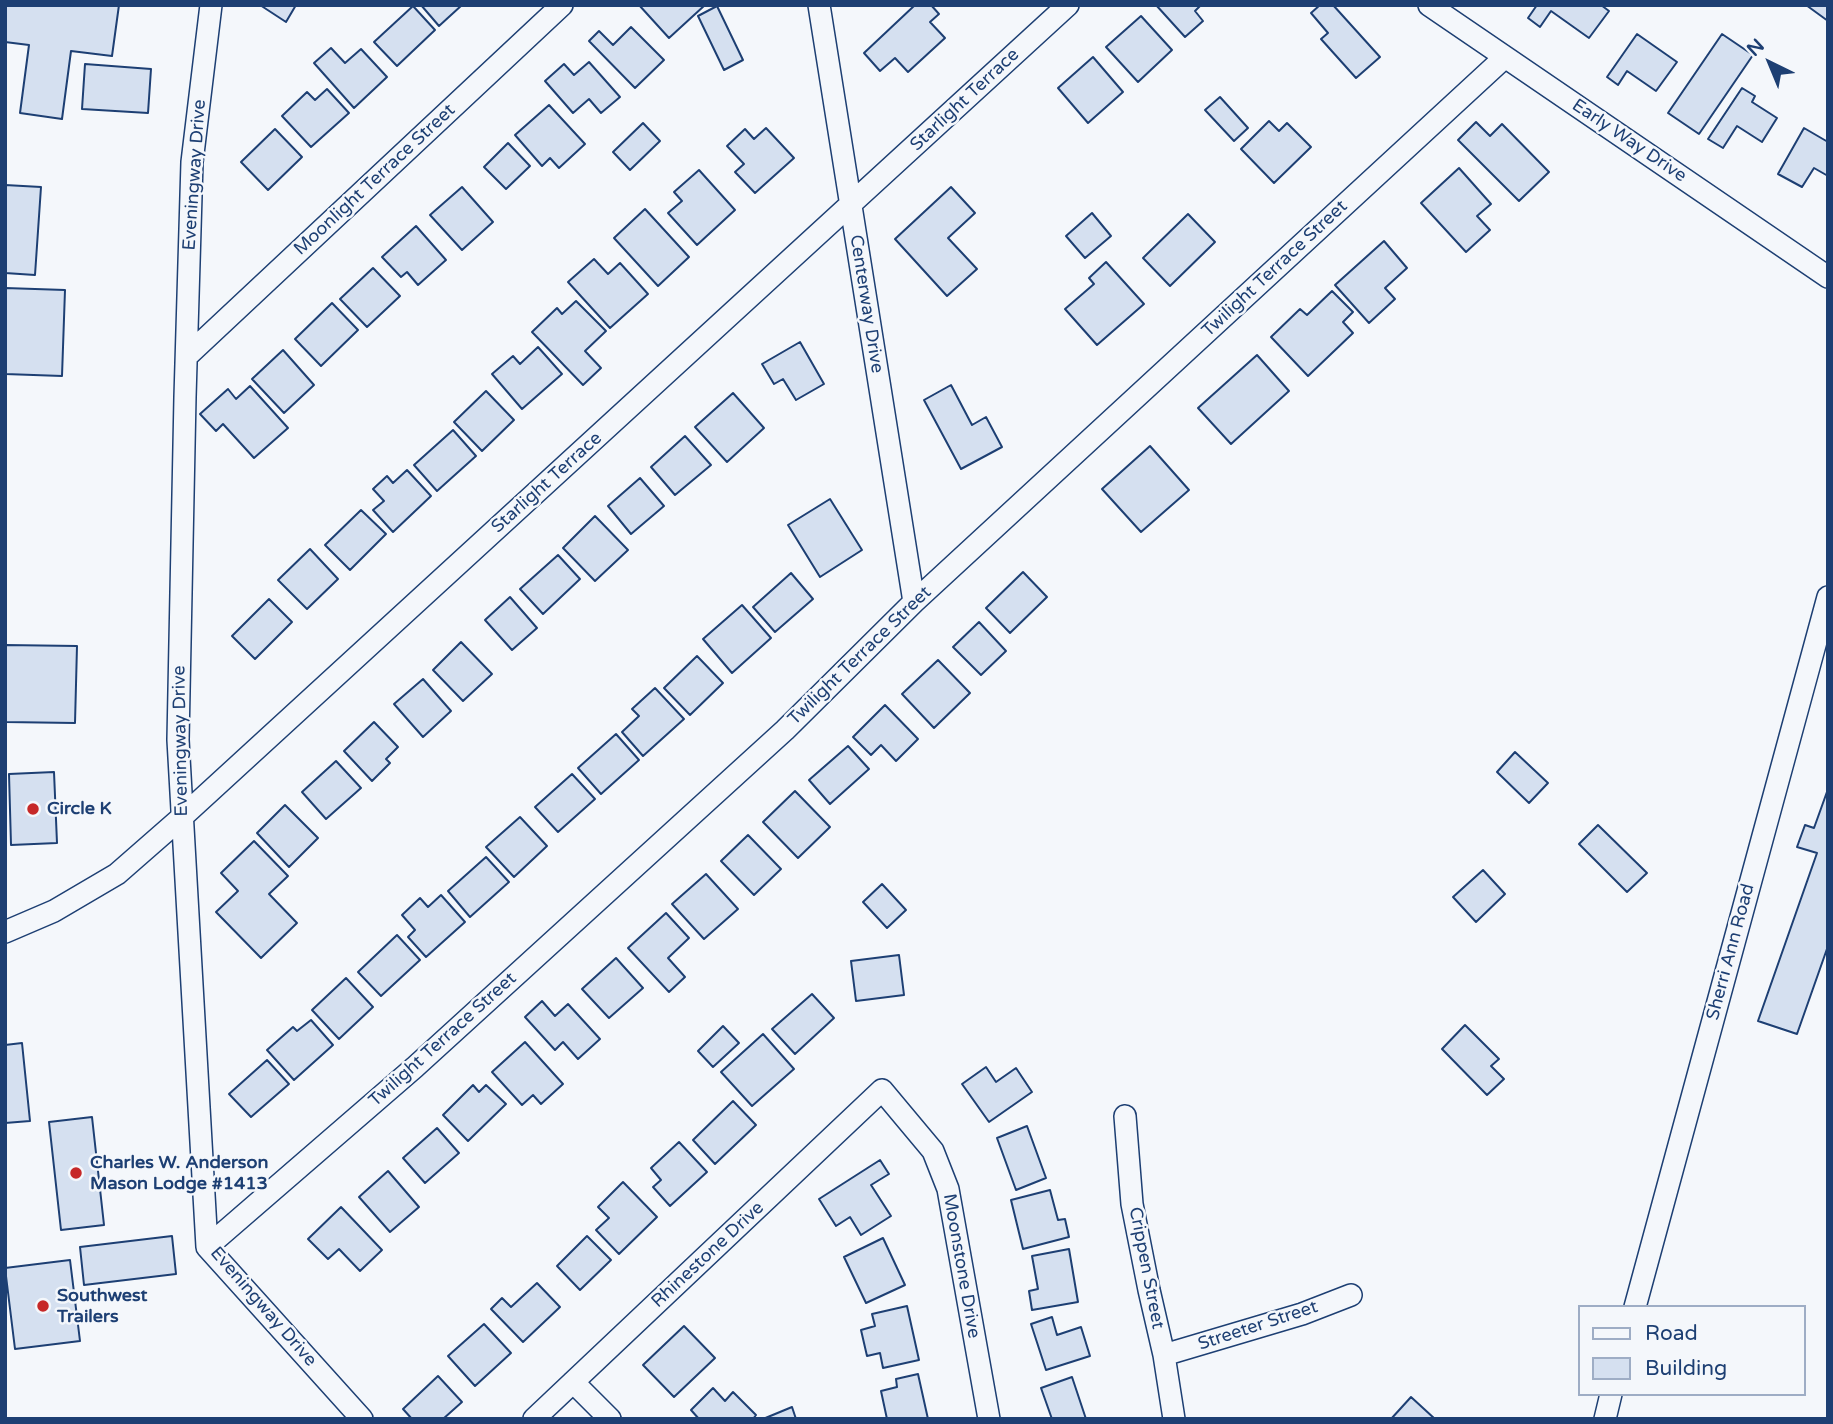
<!DOCTYPE html>
<style>
body{margin:0}
#map{position:relative;width:1833px;height:1424px;overflow:hidden;background:#f4f7fb;font-family:"Varela Round",sans-serif}
canvas{display:block}
.frame{position:absolute;inset:0;border:7px solid #1d3f73;pointer-events:none}
.legend{position:absolute;left:1578px;top:1305px;width:228px;height:91px;box-sizing:border-box;background:#f4f7fb;border:2px solid #9eadc5;margin:0;padding:9px 12px;list-style:none;font-size:21px;color:#1d3f73}
.legend li{display:flex;align-items:center;gap:14px;height:35px}
.legend b{width:35px;border:2px solid #9eadc5}
.north{position:absolute;left:1735px;top:28px;width:70px;height:70px;-webkit-text-stroke:5px #f4f7fb;paint-order:stroke;rotate:317deg;font-size:19px;font-weight:700;line-height:28px;text-align:center;color:#1d3f73}
.north::after{content:'';display:block;margin:auto;width:24px;height:32px;background:#1d3f73;clip-path:polygon(50% 0,100% 100%,50% 72%,0 100%)}
</style>
<div id="map">
<canvas width="1833" height="1424"></canvas>
<div class="frame"></div>
<ul class="legend">
<li><b style="height:9px;background:#f4f7fb"></b>Road</li>
<li><b style="height:19px;background:#d5e0f0"></b>Building</li>
</ul>
<div class="north">N</div>
</div>
<script>
const c = document.querySelector('canvas').getContext('2d');
c.lineJoin = 'round';
function fillPath(path, color) {
  c.fillStyle = color;
  c.fill(path, 'evenodd');
}
function stroke(path, color, width, dash) {
  c.strokeStyle = color;
  c.lineWidth = width;
  c.lineCap = dash ? 'butt' : 'round';
  c.setLineDash(dash || []);
  c.stroke(path);
}
function label(font, color, halo, rows, align = 'center') {
  c.font = font + ' "Varela Round",sans-serif';
  c.lineWidth = 5;
  c.setLineDash([]);
  c.textBaseline = 'middle';
  c.strokeStyle = halo;
  c.fillStyle = color;
  for (const [text, x, y, turn = 0] of rows) {
    c.save();
    c.translate(x, y);
    c.rotate((+turn || 0) * Math.PI / 180);
    c.textAlign = isNaN(turn) ? turn : align;
    if (halo) c.strokeText(text, 0, 0);
    c.fillText(text, 0, 0);
    c.restore();
  }
}
const building = new Path2D(`
 M5 5H119L112 56 71 51 62 119 20 113 29 45 5 42Z
 M260 5H296L286 22Z
 M421 5H462L439 26Z
 M639 5H705L669 38Z
 M915 5H931L939 14 930 22 945 38 908 72 895 58 880 71 864 53Z
 M1156 5H1201L1195 11 1203 21 1185 37Z
 M1320 5H1333L1380 57 1356 78 1321 39 1328 33 1311 13Z
 M1537 5H1601L1609 11 1589 38 1551 11 1540 27 1528 18Z
 M1806 5H1828V21Z
 M413 6 435 30 397 66 374 42Z
 M717 6 743 60 724 70 698 16Z
 M1141 16 1172 50 1138 82 1106 47Z
 M631 27 664 60 635 88 589 41 599 31 613 45Z
 M1637 34 1677 62 1656 91 1627 71 1618 85 1607 77Z
 M1722 34 1753 55 1699 134 1668 113Z
 M331 48 345 63 361 49 387 77 354 108 314 63Z
 M1093 57 1123 92 1088 123 1058 88Z
 M589 62 620 97 601 113 589 99 573 113 545 81 564 64 574 75Z
 M85 64 151 69 148 113 82 109Z
 M1742 88 1755 96 1752 102 1777 118 1762 142 1737 126 1723 148 1708 139Z
 M327 89 349 113 311 147 282 116 307 92 315 100Z
 M1220 97 1248 128 1234 141 1205 110Z
 M549 105 585 144 559 168 550 158 542 166 515 135Z
 M1269 121 1279 131 1287 123 1311 147 1274 183 1241 149Z
 M1476 122 1490 136 1502 124 1549 172 1519 201 1458 140Z
 M643 123 660 141 630 170 613 152Z
 M766 128 794 158 755 193 735 172 744 164 727 146 745 129 754 139Z
 M1804 128 1828 142V176L1814 168 1802 187 1778 174Z
 M275 129 302 157 268 190 241 162Z
 M508 143 530 166 506 189 484 167Z
 M1459 168 1491 204 1477 216 1490 230 1466 252 1421 203Z
 M699 170 735 210 697 245 668 213 682 201 674 192Z
 M5 185 41 187 35 275 5 273Z
 M462 187 493 222 462 250 430 215Z
 M951 187 975 213 948 238 977 269 947 296 895 239Z
 M645 209 689 257 658 286 614 238Z
 M1092 213 1111 236 1085 258 1066 236Z
 M1188 214 1215 242 1170 286 1143 258Z
 M416 226 446 260 418 285 407 272 401 277 382 257Z
 M1384 241 1407 268 1385 288 1395 299 1369 323 1335 285Z
 M594 259 608 274 620 263 648 294 610 328 568 282Z
 M1106 262 1144 304 1097 345 1065 309 1094 284 1089 278Z
 M373 268 400 296 367 327 340 299Z
 M5 288 65 290 62 376 5 374Z
 M1332 291 1353 312 1343 322 1353 333 1308 376 1271 337 1300 309 1307 315Z
 M576 301 606 331 585 351 601 368 583 385 532 332 557 308 562 314Z
 M332 303 358 330 321 366 295 339Z
 M800 342 824 384 796 400 783 379 774 384 762 364Z
 M538 347 562 374 522 409 492 374 513 356 520 364Z
 M283 350 314 385 284 413 252 379Z
 M1257 355 1289 391 1231 444 1198 408Z
 M951 385 972 425 986 417 1002 447 961 469 924 400Z
 M250 386 288 428 254 458 223 424 216 431 200 414 228 389 236 399Z
 M486 391 514 420 482 451 454 422Z
 M733 393 764 428 727 462 695 427Z
 M453 430 476 456 437 491 414 465Z
 M685 436 711 465 675 495 651 467Z
 M1150 446 1189 490 1141 532 1102 489Z
 M407 470 431 496 393 532 373 510 384 501 373 489 387 476 393 483Z
 M640 478 664 506 631 534 608 506Z
 M830 499 862 550 820 577 788 525Z
 M361 510 386 534 350 570 325 545Z
 M595 516 628 550 595 581 563 548Z
 M310 549 338 579 307 609 278 580Z
 M558 555 580 579 543 614 520 589Z
 M1023 572 1047 597 1010 633 986 608Z
 M791 573 813 599 775 632 753 607Z
 M510 597 537 628 512 650 485 620Z
 M269 599 292 622 255 659 232 636Z
 M742 605 771 638 732 673 703 639Z
 M979 622 1006 651 981 675 953 647Z
 M461 642 492 674 463 701 433 670Z
 M5 645 77 646 75 723 5 722Z
 M697 656 723 683 690 715 664 688Z
 M938 660 970 693 934 728 902 694Z
 M423 679 451 711 423 737 394 704Z
 M655 688 684 719 643 756 622 732 639 716 632 709Z
 M885 705 918 739 896 761 881 745 871 755 853 737Z
 M374 722 398 747 386 759 390 763 372 781 344 751Z
 M616 734 639 760 601 794 578 768Z
 M848 746 869 769 830 804 809 780Z
 M1515 752 1548 783 1529 803 1497 772Z
 M336 761 361 788 326 819 302 792Z
 M54 772 57 843 11 845 9 774Z
 M572 774 595 799 558 832 535 807Z
 M1828 789V946L1797 1034 1758 1021 1817 853 1797 847 1805 825 1814 828Z
 M795 791 830 827 798 858 763 822Z
 M285 805 318 838 289 867 257 833Z
 M520 817 547 846 514 877 486 847Z
 M1598 825 1647 873 1627 892 1579 844Z
 M748 835 781 869 754 895 721 861Z
 M254 841 288 876 269 894 297 923 261 958 216 912 238 891 221 873Z
 M486 857 509 882 470 917 448 891Z
 M1483 870 1505 894 1476 922 1453 897Z
 M706 874 738 909 704 939 672 904Z
 M882 884 906 910 887 928 863 902Z
 M441 895 465 922 426 957 408 937 415 930 402 915 420 898 428 907Z
 M666 913 689 938 668 958 685 977 669 992 628 948Z
 M397 935 420 960 381 996 358 972Z
 M899 955 904 995 856 1001 851 961Z
 M616 958 643 988 609 1018 582 989Z
 M346 978 373 1007 339 1039 312 1010Z
 M812 994 834 1018 795 1054 772 1029Z
 M542 1001 555 1016 568 1004 600 1039 578 1059 563 1042 555 1050 525 1017Z
 M311 1020 333 1045 294 1080 267 1050 293 1027 297 1031Z
 M1465 1025 1499 1059 1491 1066 1504 1079 1487 1095 1442 1049Z
 M723 1026 739 1043 713 1067 698 1051Z
 M763 1034 794 1069 752 1106 721 1072Z
 M525 1042 563 1084 541 1104 533 1095 522 1105 492 1072Z
 M22 1043 30 1121 5 1123V1045Z
 M267 1060 289 1084 251 1117 229 1094Z
 M986 1067 996 1082 1016 1068 1032 1092 989 1122 962 1084Z
 M473 1085 479 1092 486 1085 506 1104 468 1141 443 1115Z
 M733 1101 756 1125 715 1164 693 1140Z
 M92 1117 104 1225 61 1230 49 1122Z
 M1027 1126 1046 1178 1016 1190 997 1138Z
 M437 1128 459 1153 425 1183 403 1158Z
 M679 1142 707 1172 670 1206 653 1187 661 1180 651 1168Z
 M880 1160 889 1174 871 1185 891 1216 861 1235 850 1217 836 1226 819 1199Z
 M388 1171 419 1207 390 1232 359 1197Z
 M623 1182 657 1217 619 1254 596 1230 609 1218 598 1207Z
 M1050 1190 1058 1220 1065 1219 1069 1237 1023 1249 1011 1200Z
 M341 1207 382 1250 360 1271 339 1249 328 1259 308 1239Z
 M172 1236 176 1274 84 1285 80 1247Z
 M587 1236 611 1260 580 1290 557 1266Z
 M883 1238 905 1285 866 1303 844 1257Z
 M1069 1249 1078 1302 1032 1310 1029 1291 1038 1289 1032 1256Z
 M70 1260 80 1341 15 1349 5 1268Z
 M537 1283 560 1307 523 1342 491 1309 502 1298 511 1307Z
 M907 1306 919 1360 883 1368 880 1353 867 1356 861 1330 875 1326 872 1314Z
 M1052 1317 1057 1335 1081 1327 1090 1356 1046 1370 1031 1324Z
 M484 1324 511 1353 475 1386 448 1356Z
 M684 1326 715 1358 674 1397 643 1365Z
 M918 1374 928 1419H887L881 1391 897 1387 896 1379Z
 M438 1376 462 1402 443 1419H412L403 1409Z
 M1072 1377 1086 1419H1052L1041 1388Z
 M713 1388 725 1401 733 1392 756 1415 753 1419H699L691 1410Z
 M1411 1397 1435 1419H1391Z
 M792 1407 796 1419H763Z`);
fillPath(building, '#d5e0f0');
stroke(building, '#1d3f73', 2);
const street = new Path2D(`
 M211 5 192 162 185 397 178 740 207 1247 362 1419
 M819 5 914 602
 M1429 5 1828 277
 M187 356 562 5
 M5 932 54 911 117 874 181 818 1068 5
 M1125 1116 1132 1204 1149 1290 1164 1355 1174 1419
 M207 1247 415 1067 785 730 914 602 1505 57
 M1635 1307 1828 597
 M1164 1355 1302 1314 1351 1295
 M573 1382 610 1419
 M534 1419 882 1090 933 1151 948 1189 989 1419
 M1605 1419 1611 1394`);
stroke(street, '#1d3f73', 24);
stroke(street, '#f4f7fb', 21);
for (const [x, y, r, color] of [
 [33,809,7,"#c62828"],
 [76,1173,7,"#c62828"],
 [43,1306,7,"#c62828"]
]) {
  const dot = new Path2D();
  dot.arc(x, y, r, 0, 2 * Math.PI);
  c.fillStyle = color;
  c.fill(dot);
  stroke(dot, '#f4f7fb', 2.5);
}
label('18px', '#1d3f73', '#f4f7fb', [
 ["Starlight Terrace",965,100,-43],
 ["Early Way Drive",1629,141,34],
 ["Eveningway Drive",195,175,-86],
 ["Moonlight Terrace Street",375,180,-43],
 ["Twilight Terrace Street",1275,269,-43],
 ["Centerway Drive",866,304,81],
 ["Starlight Terrace",547,483,-42],
 ["Twilight Terrace Street",860,656,-44],
 ["Eveningway Drive",181,741,-91],
 ["Sherri Ann Road",1731,952,-75],
 ["Twilight Terrace Street",443,1040,-42],
 ["Rhinestone Drive",708,1255,-43],
 ["Moonstone Drive",961,1266,80],
 ["Crippen Street",1146,1268,79],
 ["Eveningway Drive",263,1307,49],
 ["Streeter Street",1258,1326,-18]
]);
label('bold 18px', '#1d3f73', '#f4f7fb', [
 ["Circle K",47,809],
 ["Charles W. Anderson",90,1163],
 ["Mason Lodge #1413",90,1184],
 ["Southwest",57,1296],
 ["Trailers",57,1317]
], 'left');
</script>
